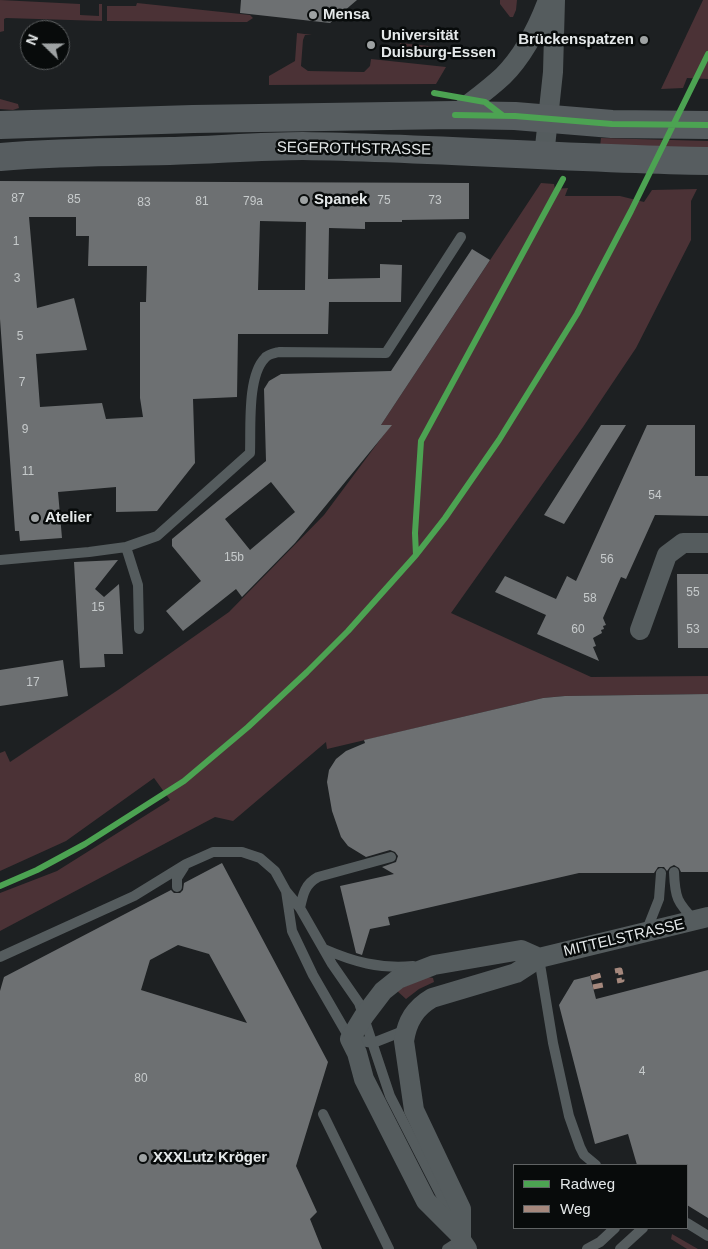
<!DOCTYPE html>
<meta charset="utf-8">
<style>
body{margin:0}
#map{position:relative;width:708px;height:1249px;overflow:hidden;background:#1d2022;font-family:Arial,sans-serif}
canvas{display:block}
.legend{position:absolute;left:513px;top:1164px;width:175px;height:65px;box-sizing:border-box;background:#080b0b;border:1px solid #606364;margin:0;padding:6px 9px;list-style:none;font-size:15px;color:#e4e8e9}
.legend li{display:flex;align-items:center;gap:10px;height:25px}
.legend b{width:25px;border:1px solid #606364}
.north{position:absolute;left:20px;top:20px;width:50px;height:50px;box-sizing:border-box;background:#080b0b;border:1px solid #606364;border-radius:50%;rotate:292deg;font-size:14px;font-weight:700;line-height:20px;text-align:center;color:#e4e8e9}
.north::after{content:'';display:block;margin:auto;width:18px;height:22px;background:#9ea2a3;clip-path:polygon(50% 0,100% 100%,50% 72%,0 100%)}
</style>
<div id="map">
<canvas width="708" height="1249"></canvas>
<ul class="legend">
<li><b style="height:6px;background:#4ca352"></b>Radweg</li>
<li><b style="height:6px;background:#a5887d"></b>Weg</li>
</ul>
<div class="north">N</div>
</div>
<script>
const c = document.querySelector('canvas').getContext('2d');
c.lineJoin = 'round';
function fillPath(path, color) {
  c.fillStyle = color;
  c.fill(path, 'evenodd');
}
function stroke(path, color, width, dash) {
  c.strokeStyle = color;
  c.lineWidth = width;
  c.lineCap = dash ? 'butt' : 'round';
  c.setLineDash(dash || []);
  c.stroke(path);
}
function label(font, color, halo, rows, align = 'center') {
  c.font = font + ' Arial,sans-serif';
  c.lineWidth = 5;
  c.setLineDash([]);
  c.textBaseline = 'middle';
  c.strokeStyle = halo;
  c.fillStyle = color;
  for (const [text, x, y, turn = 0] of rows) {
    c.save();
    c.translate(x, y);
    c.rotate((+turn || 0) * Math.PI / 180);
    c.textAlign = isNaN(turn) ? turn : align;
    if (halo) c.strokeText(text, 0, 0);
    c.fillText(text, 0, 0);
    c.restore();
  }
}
fillPath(new Path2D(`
 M0 0 80 4V15L99 16V4H102V21L6 18 4 19V31L0 32Z
 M500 0H517L516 10 513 17H510L500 4Z
 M703 0H708V79L687 78 683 88 661 89Z
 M137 3 250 15 253 18 247 22H236L107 21V6H136Z
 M297 33 312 35H305L303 40 301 66 308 71 364 72 370 66 371 59 446 67 436 84 269 85V76L295 61Z
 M400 43 448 48 447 57 399 52Z
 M0 99 18 104 19 108 13 110 0 109Z
 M601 138 708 141V148L600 147Z
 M541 183 554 184 555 189 568 188 565 196H620L644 202 652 190 697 189 691 201V240L636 348 583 427 451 613 591 677 708 676V694L565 696 543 698 327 749 326 742 233 821 215 817 0 931V893L57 871 170 800 154 778 66 841 0 871V753L5 751 10 762 118 690 229 612 324 515 391 425H381Z
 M428 977 433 978 434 982 419 989 406 999 396 990Z
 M672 1234 698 1249H687L671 1239Z`), '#4b3236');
fillPath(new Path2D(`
 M241 0H357L330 23 240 13Z
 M0 181 469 183V219L402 220V222H365V229L329 228 328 279 380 278V264L402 265 401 302H329L328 334H238L237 397 193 399 195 463 157 511 116 512V487L58 492 62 538 20 541 19 531H15L0 319ZM29 217H76V236H89L88 266H147L146 302H140V398L143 417 106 419 102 403 40 407 36 354 87 350 74 298 37 308ZM260 221 306 222 305 290H258Z
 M472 249 490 260 381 425H392L295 543 242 597 236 589 183 631 166 611 201 581 172 546V539L266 461 264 389 269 381 281 374 391 371ZM271 482 295 512 250 550 225 519Z
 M601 425H626L564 524 544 515Z
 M647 425H695V476H708V516L655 515 626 579 621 577 603 618 606 625 603 626 604 629 601 630 602 633 593 638 596 646 593 647 599 661 537 634 546 615 495 592 505 576 556 599 567 576 576 581Z
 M118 560 95 589 104 597 119 584 123 654H104L105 667 80 668 74 562Z
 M677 574H708V648H678Z
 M63 660 68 696 0 706V670Z
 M708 694V872H681L679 868 674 865 670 867 667 871 664 867H658L654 873H579L388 917 390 925 370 929 362 955 356 953 340 886 394 874 382 867 396 862 398 856 395 852 390 850 366 857 348 846 341 837 332 811 327 782 329 770 336 759 346 751 365 743 364 740 543 698 565 696Z
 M222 863 328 1062 296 1166 317 1212 310 1219 322 1249H0V991L4 977 171 890 174 893H180L183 890 184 883ZM178 945 209 954 247 1023 141 990 150 960Z
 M708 970V1218L687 1205V1165H637L628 1134 595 1144 559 1005 574 980 590 976 596 999Z`), '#6d7072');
stroke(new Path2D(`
 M126 547 138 585 139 629
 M0 560 89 552 126 547 157 536 250 453C251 428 247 376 265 358 268 354 275 353 279 352L386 353 461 237
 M674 872C675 898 677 902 695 921
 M177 887V878L184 867
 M286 891 292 931 313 975 350 1039 373 1043 406 1030
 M300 908C303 894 305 884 318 877L391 857
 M646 932 659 899 661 873
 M324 949C354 962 379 969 413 966
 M0 957 134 896 186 864 213 852H242L260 858 275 871 286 891 300 908 332 964 359 1003 390 1096 453 1219
 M539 958 553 1043 569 1116 580 1147 584 1155 596 1165
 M323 1114 389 1249
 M687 1223 708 1236
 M447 1249 461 1240
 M587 1249 600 1242 615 1228
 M620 1249 643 1228`), '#555c5e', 10);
stroke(new Path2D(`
 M455 115C471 102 488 90 503 76 524 55 538 27 548 0
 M544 156 553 72 555 0
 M640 630 667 555 683 543H708
 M461 1236 426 1201 364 1079 357 1053 350 1039 364 1016 383 991 398 979 434 965 521 950 539 958
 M467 1249 461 1240V1209L414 1110 404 1041C407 1021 415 1008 432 998L516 973 539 958 708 917`), '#555c5e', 20);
stroke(new Path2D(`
 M0 125 193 119 455 115 515 116 612 124 708 125
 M0 157C57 152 113 152 170 151 214 150 259 146 303 146 438 148 573 159 708 161`), '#575d60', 28);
stroke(new Path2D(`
 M615 971 620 970 622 980 617 981
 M591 978 601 975
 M593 987 603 985`), '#a5887d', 5, [10, 5]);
stroke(new Path2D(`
 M434 93 485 102 502 115
 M455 115 515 116 612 124 708 125
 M416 555 415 533 421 441 563 179
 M0 886 37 870 85 844 184 781 248 727 307 672 348 631 416 555 445 518 499 440 577 314 631 211 708 54`), '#4ca352', 6);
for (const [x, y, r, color] of [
 [313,15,5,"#9ea2a3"],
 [644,40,5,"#9ea2a3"],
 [371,45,5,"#9ea2a3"],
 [304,200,5,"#9ea2a3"],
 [35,518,5,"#9ea2a3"],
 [143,1158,5,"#9ea2a3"]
]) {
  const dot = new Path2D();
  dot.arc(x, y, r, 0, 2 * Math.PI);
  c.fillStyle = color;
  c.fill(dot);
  stroke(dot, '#080b0b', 2);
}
label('12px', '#c6cacb', null, [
 ["87",18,199],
 ["85",74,200],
 ["75",384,201],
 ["73",435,201],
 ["81",202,202],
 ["79a",253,202],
 ["83",144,203],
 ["1",16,242],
 ["3",17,279],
 ["5",20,337],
 ["7",22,383],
 ["9",25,430],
 ["11",28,472],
 ["54",655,496],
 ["15b",234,558],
 ["56",607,560],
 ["55",693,593],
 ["58",590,599],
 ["15",98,608],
 ["60",578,630],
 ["53",693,630],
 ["17",33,683],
 ["4",642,1072],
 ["80",141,1079]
]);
label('bold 15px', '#e4e8e9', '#080b0b', [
 ["Mensa",323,15],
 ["Universität",381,36],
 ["Duisburg-Essen",381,53],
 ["Brückenspatzen",634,40,"right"],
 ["Spanek",314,200],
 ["Atelier",45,518],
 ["XXXLutz Kröger",153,1158]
], 'left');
label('15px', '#e4e8e9', '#080b0b', [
 ["SEGEROTHSTRASSE",354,149,1],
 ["MITTELSTRASSE",624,938,-13]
]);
</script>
